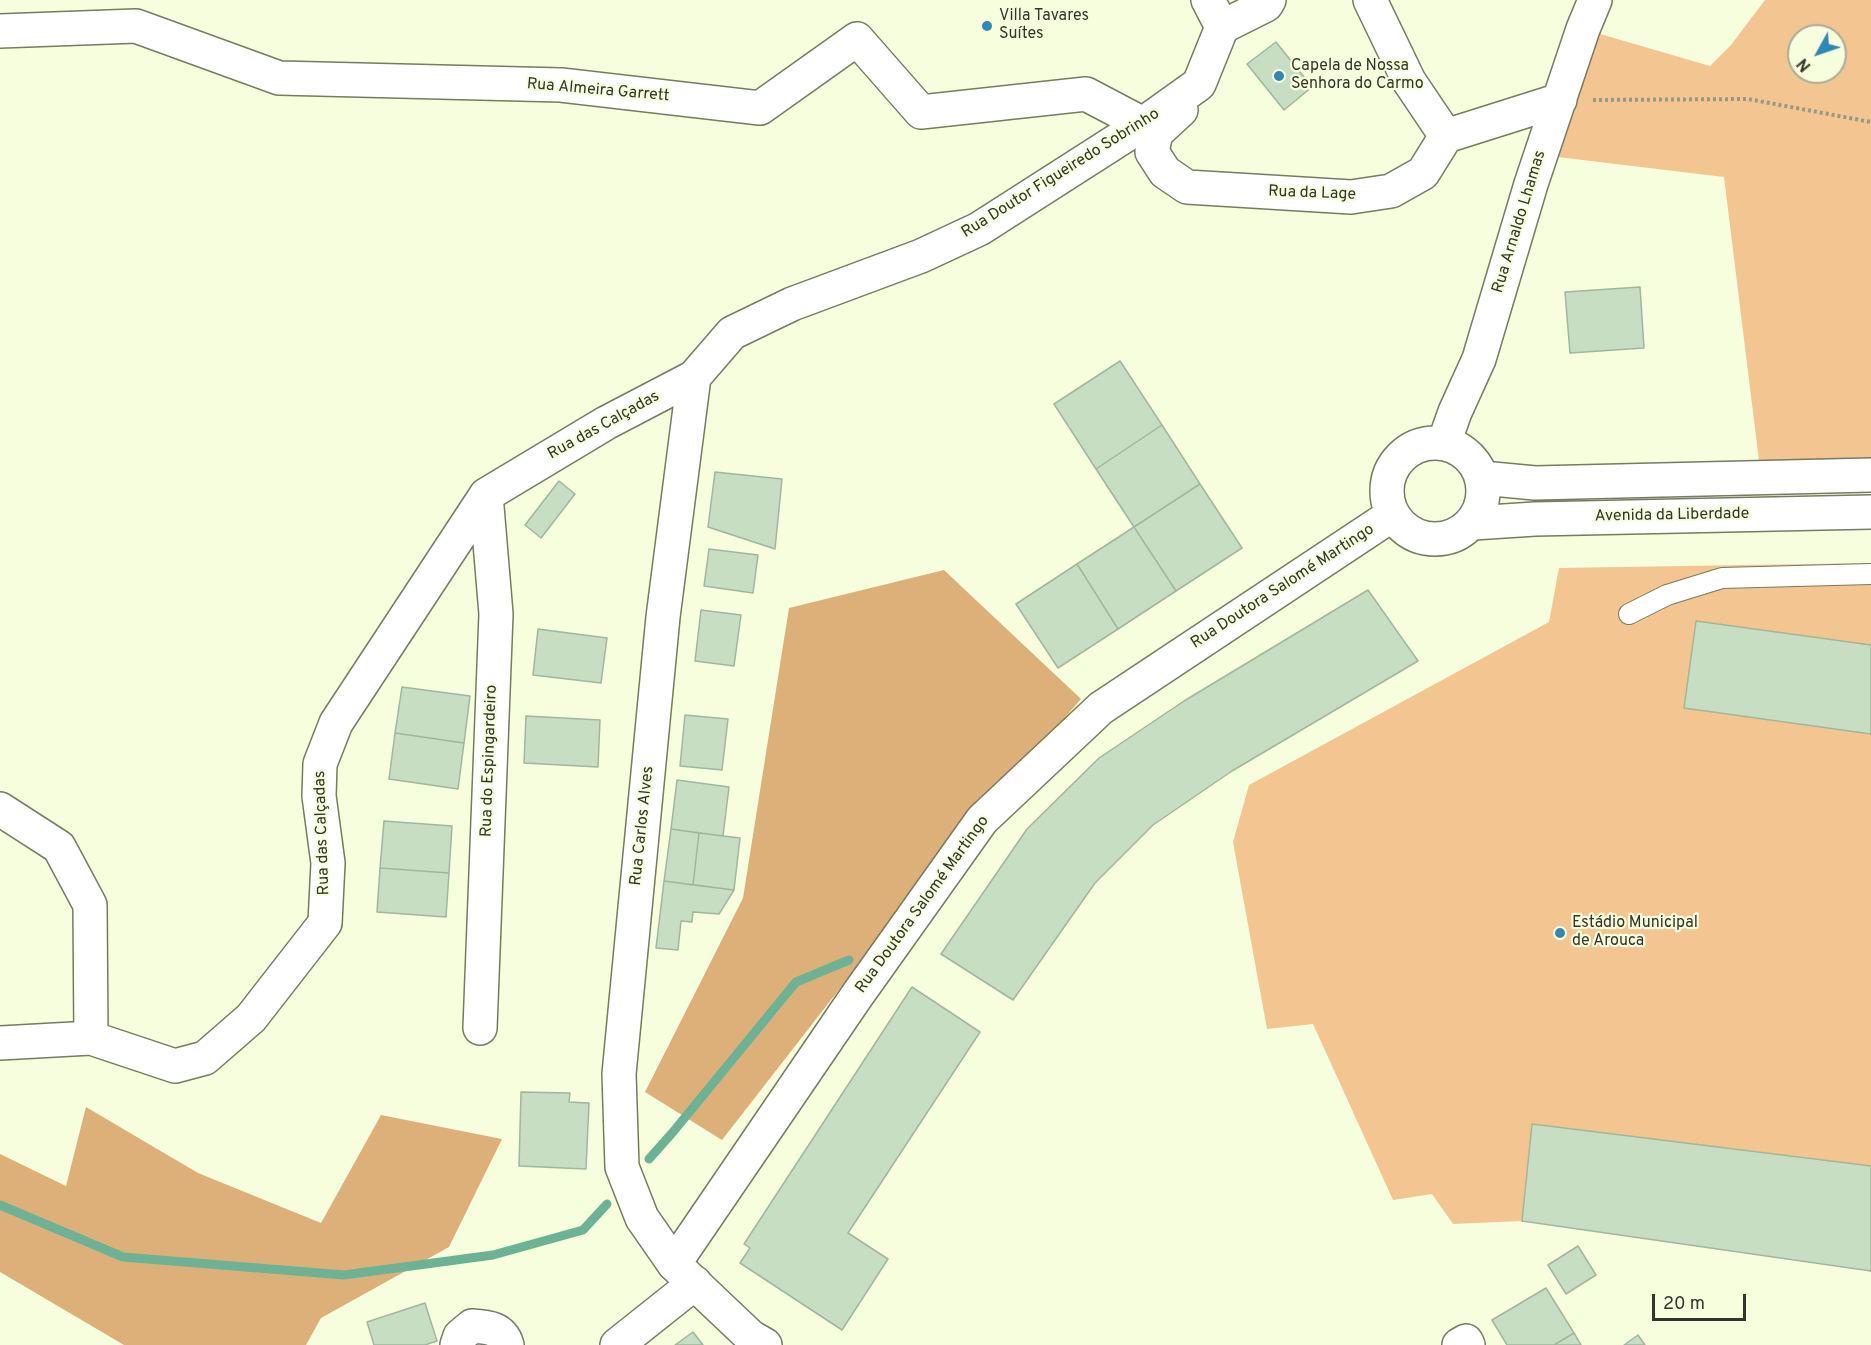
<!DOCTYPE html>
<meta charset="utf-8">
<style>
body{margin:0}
#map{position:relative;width:1871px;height:1345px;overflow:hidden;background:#f7fede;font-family:Overpass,sans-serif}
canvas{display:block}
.north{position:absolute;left:1787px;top:24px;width:60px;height:60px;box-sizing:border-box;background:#f7fede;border:2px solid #a8ae95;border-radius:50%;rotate:230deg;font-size:16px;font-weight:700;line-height:24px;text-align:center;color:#323528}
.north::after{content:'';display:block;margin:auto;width:21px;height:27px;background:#2e89b6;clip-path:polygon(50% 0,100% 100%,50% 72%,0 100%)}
.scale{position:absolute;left:1652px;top:1294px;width:94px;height:27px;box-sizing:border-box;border:3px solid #323528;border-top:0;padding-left:8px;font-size:18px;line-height:21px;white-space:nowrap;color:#323528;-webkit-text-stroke:4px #f7fede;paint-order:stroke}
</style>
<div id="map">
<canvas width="1871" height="1345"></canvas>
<div class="north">N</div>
<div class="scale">20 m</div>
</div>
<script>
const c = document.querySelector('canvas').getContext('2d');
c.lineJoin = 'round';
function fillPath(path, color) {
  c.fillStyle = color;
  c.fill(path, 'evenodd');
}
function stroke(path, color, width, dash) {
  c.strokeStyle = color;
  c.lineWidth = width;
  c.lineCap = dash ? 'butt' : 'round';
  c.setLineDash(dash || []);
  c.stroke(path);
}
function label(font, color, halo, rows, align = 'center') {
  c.font = font + ' Overpass,sans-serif';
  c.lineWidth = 4.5;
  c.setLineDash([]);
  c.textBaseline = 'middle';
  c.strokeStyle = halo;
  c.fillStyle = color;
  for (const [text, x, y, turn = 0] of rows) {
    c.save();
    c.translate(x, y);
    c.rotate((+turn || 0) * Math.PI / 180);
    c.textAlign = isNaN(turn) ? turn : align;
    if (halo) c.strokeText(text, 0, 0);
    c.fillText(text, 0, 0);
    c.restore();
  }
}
fillPath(new Path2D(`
 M1765 0H1871V475L1761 477 1724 177 1541 155 1583 29 1710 66 1731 45ZM1799 36H1835V72H1799Z
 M1871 563V1271L1522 1221 1453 1224 1432 1194 1393 1200 1313 1024 1267 1029 1233 842 1249 785 1549 622 1559 568Z`), '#f3c590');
fillPath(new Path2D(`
 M944 570 1081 699 918 888 722 1140 645 1092 743 898 789 608Z
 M86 1107 198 1173 321 1223 381 1115 502 1139 449 1247 321 1318 306 1345H124L0 1272V1154L66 1186Z`), '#ddb07a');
stroke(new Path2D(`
 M649 1159 673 1132 796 982 849 960
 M0 1205 123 1257 344 1275 493 1255 583 1230 607 1204`), '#6bb394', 9);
const building = new Path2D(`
 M1276 42 1312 87 1284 110 1247 64Z
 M1640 287 1644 348 1570 353 1565 292Z
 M1120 361 1162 425 1096 469 1054 404Z
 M1162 425 1200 484 1134 527 1096 469Z
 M715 472 782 479 775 549 708 527Z
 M559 481 575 494 541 538 525 525Z
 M1200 484 1242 548 1176 591 1134 527Z
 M1134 527 1176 591 1118 629 1077 564Z
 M709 549 758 555 753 593 704 586Z
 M1077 564 1118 629 1058 668 1016 604Z
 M1368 590 1418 661 1232 771 1153 825 1095 883 1013 1000 941 954 1027 829 1099 758 1184 701Z
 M701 610 741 615 734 666 695 661Z
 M1696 621 1871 645V734L1684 708Z
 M538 629 607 638 601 683 533 675Z
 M402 687 470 696 464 743 395 733Z
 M685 715 728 719 722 770 680 766Z
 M526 716 600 720 598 767 524 763Z
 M395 733 464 743 458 789 389 779Z
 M677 780 729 787 723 836 671 829Z
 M384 821 452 826 449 873 380 868Z
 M671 829 699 833 693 885 664 881Z
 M699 833 740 838 734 890 693 885Z
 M380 868 449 873 446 917 377 912Z
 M664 881 734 890 719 914 693 912 692 922 681 921 678 950 656 948Z
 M912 987 980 1032 848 1233 888 1259 842 1330 740 1263 750 1248 744 1244Z
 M521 1092 570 1093 569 1102 589 1103 586 1169 519 1166Z
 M1532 1124 1871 1166V1271L1522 1221Z
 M1578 1246 1596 1275 1566 1294 1548 1265Z
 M1546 1288 1574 1333 1554 1345H1507L1492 1320Z
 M425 1303 437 1341 425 1345H374L367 1322Z
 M693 1332 703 1345H675Z
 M1574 1333 1581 1345H1554Z
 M1638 1335 1645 1345H1624Z`);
fillPath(building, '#c7dec3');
stroke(building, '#a1b79d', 1.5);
const service = new Path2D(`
 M1629 614 1667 595 1722 578 1871 574`);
const minor = new Path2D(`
 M1370 0 1409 81 1446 136
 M1222 27 1266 5 1269 0
 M0 31 136 26 279 78 561 85 760 108 857 39 921 112 1086 94 1143 124
 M1181 110 1156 133 1152 152 1165 172 1187 187 1351 197 1391 191 1423 173 1446 136 1560 100
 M1387 491a48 48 0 1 1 96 0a48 48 0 1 1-96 0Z
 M1444 443 1455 412 1479 359 1531 184 1583 29 1595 0
 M1482 478 1535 483 1871 475
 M1473 523 1535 519 1871 512
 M0 809 59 847 90 905 91 1038 175 1066 205 1058 251 1018 325 923 328 863 319 796 320 764 336 723 486 495 606 423 694 377
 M480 1028 496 614 486 495
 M0 1043 91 1038
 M674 1264 856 997 982 820 1101 708 1392 515
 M457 1345 460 1336 472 1326C488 1327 502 1328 507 1345
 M617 1345 695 1283
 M1459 1345 1466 1341 1468 1345`);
const tertiary = new Path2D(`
 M765 1345 751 1337 674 1264 642 1218 622 1167 619 1074 663 617 694 377 732 333 792 304 921 256 979 229 1143 124 1199 84 1222 27 1208 0`);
stroke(service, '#757c5f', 22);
stroke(minor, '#757c5f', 36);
stroke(tertiary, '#757c5f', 36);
stroke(new Path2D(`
 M1593 100 1748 99 1871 122`), '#959a84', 4, [3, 3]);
stroke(service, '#fff', 20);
stroke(minor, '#fff', 33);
stroke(tertiary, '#fff', 33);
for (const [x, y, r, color] of [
 [987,26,6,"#2e89b6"],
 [1279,76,6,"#2e89b6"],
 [1560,933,6,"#2e89b6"]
]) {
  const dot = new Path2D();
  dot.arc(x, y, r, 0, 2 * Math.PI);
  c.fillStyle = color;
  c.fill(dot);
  stroke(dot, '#f7fede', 2);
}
label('16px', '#323528', '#f7fede', [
 ["Villa Tavares",999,17],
 ["Suítes",999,35],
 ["Capela de Nossa",1291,67],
 ["Senhora do Carmo",1291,85],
 ["Estádio Municipal",1572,924],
 ["de Arouca",1572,942]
], 'left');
label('16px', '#323528', '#f7fede', [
 ["Rua Almeira Garrett",598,91,5],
 ["Rua Doutor Figueiredo Sobrinho",1061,174,-32],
 ["Rua da Lage",1312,194,2],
 ["Rua Arnaldo Lhamas",1520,222,-73],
 ["Rua das Calçadas",604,426,-29],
 ["Avenida da Liberdade",1672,516,-1],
 ["Rua Doutora Salomé Martingo",1283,587,-33],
 ["Rua do Espingardeiro",490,761,-88],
 ["Rua Carlos Alves",643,826,-84],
 ["Rua das Calçadas",323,833,-92],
 ["Rua Doutora Salomé Martingo",923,905,-54]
]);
</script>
